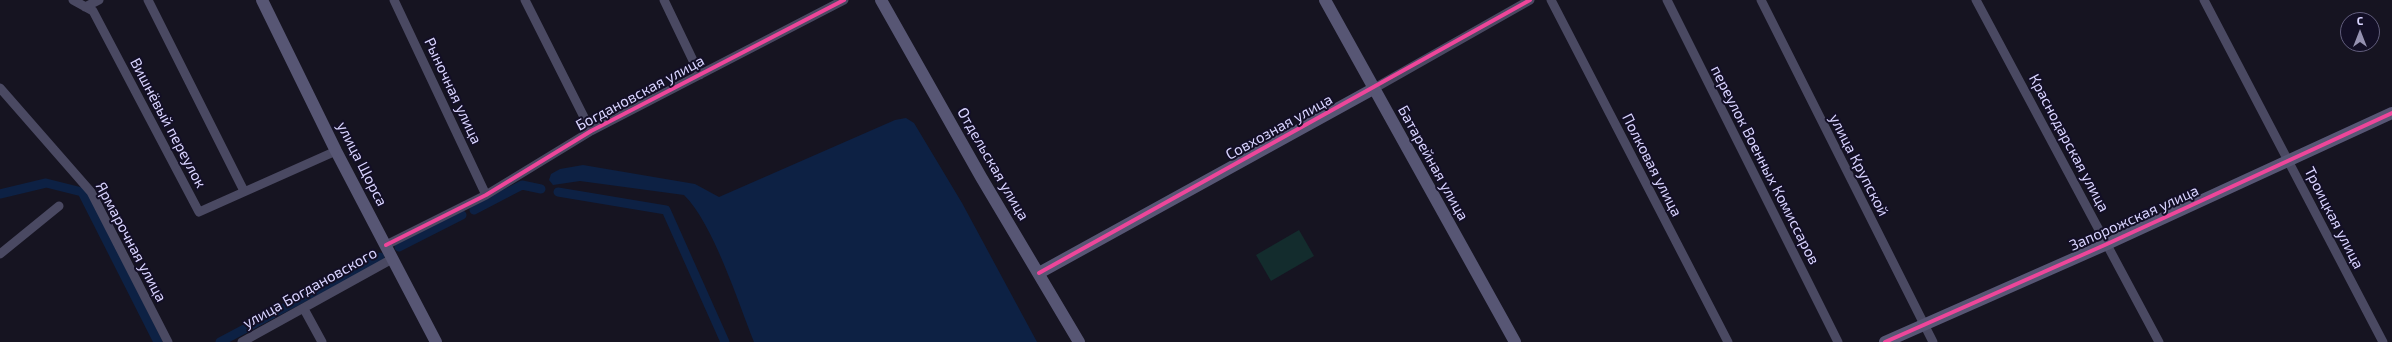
<!DOCTYPE html>
<meta charset="utf-8">
<style>
body{margin:0}
#map{position:relative;width:2392px;height:342px;overflow:hidden;background:#161421;font-family:"Exo 2",sans-serif}
canvas{display:block}
.north{position:absolute;left:2340px;top:12px;width:40px;height:40px;box-sizing:border-box;background:#130f26;border:1px solid #625e7d;border-radius:50%;rotate:0deg;font-size:11px;font-weight:700;line-height:16px;text-align:center;color:#d9d4ff}
.north::after{content:'';display:block;margin:auto;width:14px;height:18px;background:#9591b1;clip-path:polygon(50% 0,100% 100%,50% 72%,0 100%)}
</style>
<div id="map">
<canvas width="2392" height="342"></canvas>
<div class="north">С</div>
</div>
<script>
const c = document.querySelector('canvas').getContext('2d');
c.lineJoin = 'round';
function fillPath(path, color) {
  c.fillStyle = color;
  c.fill(path, 'evenodd');
}
function stroke(path, color, width, dash) {
  c.strokeStyle = color;
  c.lineWidth = width;
  c.lineCap = dash ? 'butt' : 'round';
  c.setLineDash(dash || []);
  c.stroke(path);
}
function label(font, color, halo, rows, align = 'center') {
  c.font = font + ' "Exo 2",sans-serif';
  c.lineWidth = 4;
  c.setLineDash([]);
  c.textBaseline = 'middle';
  c.strokeStyle = halo;
  c.fillStyle = color;
  for (const [text, x, y, turn = 0] of rows) {
    c.save();
    c.translate(x, y);
    c.rotate((+turn || 0) * Math.PI / 180);
    c.textAlign = isNaN(turn) ? turn : align;
    if (halo) c.strokeText(text, 0, 0);
    c.fillText(text, 0, 0);
    c.restore();
  }
}
fillPath(new Path2D(`
 M1299 230 1314 256 1271 281 1256 255Z`), '#132c2d');
fillPath(new Path2D(`
 M906 118 914 123 962 203 1037 342H754C738 302 713 223 684 195L580 181 553 185 549 180 551 174 560 169 583 165 695 184 719 197 895 120Z`), '#0d2144');
stroke(new Path2D(`
 M558 192 666 210 725 342
 M0 194 46 183 82 192 158 342
 M474 210 522 185 541 189
 M399 247 462 215
 M220 342 380 257`), '#0d2144', 9);
stroke(new Path2D(`
 M73 0 93 11 199 212 336 151
 M148 0 244 191
 M394 0 486 195
 M525 0 591 131
 M664 0 700 75
 M1551 0 1728 342
 M1667 0 1838 342
 M1761 0 1933 342
 M1976 0 2159 342
 M2204 0 2383 342
 M85 7 99 0
 M0 88 91 192 168 342
 M1373 89 1530 0
 M386 245 486 195 591 131 844 0
 M0 254 59 206
 M304 309 322 342
 M242 342 392 259`), '#4a4962', 9);
stroke(new Path2D(`
 M262 0 336 151 436 342
 M881 0 981 177 1079 342
 M1325 0 1515 342
 M1039 273 1373 89
 M1885 342 2107 244 2392 113`), '#575674', 12);
stroke(new Path2D(`
 M386 245 486 195 591 131 844 0
 M1039 273 1530 0
 M1885 342 2107 244 2392 113`), '#ed469a', 4);
label('15px', '#d9d4ff', '#130f26', [
 ["Рыночная улица",453,91,65],
 ["Богдановская улица",640,93,-28],
 ["Вишнёвый переулок",168,123,62],
 ["Совхозная улица",1279,127,-29],
 ["Краснодарская улица",2069,143,62],
 ["Батарейная улица",1433,163,61],
 ["улица Щорса",362,164,63],
 ["Отдельская улица",993,164,60],
 ["Полковая улица",1652,165,63],
 ["переулок Военных Комиссаров",1765,165,63],
 ["улица Крупской",1859,165,63],
 ["Запорожская улица",2134,218,-24],
 ["Троицкая улица",2334,218,63],
 ["Ярмарочная улица",131,242,62],
 ["улица Богдановского",310,288,-29]
]);
</script>
